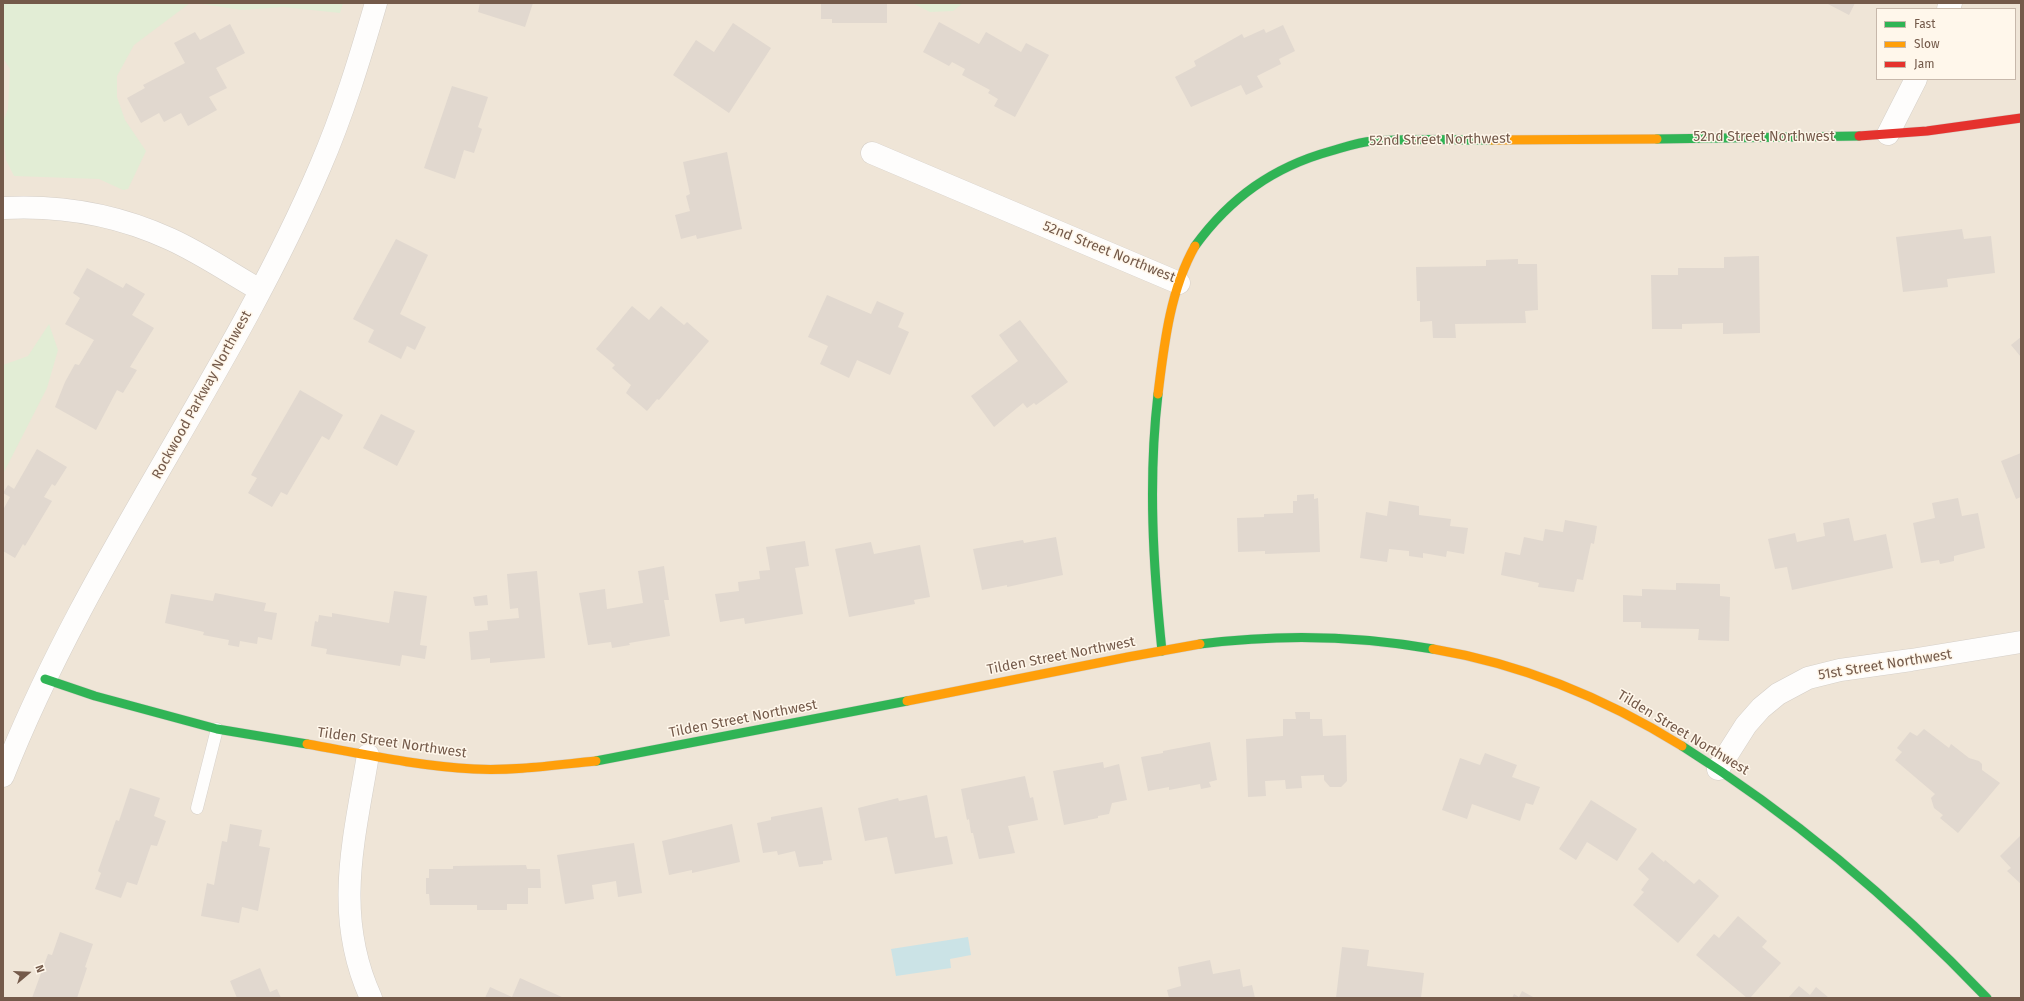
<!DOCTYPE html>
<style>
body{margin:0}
#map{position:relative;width:2024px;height:1001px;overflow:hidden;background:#f6f2ea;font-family:"Fira Sans",sans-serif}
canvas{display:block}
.frame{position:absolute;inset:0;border:4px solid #745a4a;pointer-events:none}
.legend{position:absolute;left:1876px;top:8px;width:140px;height:72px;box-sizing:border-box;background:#fff7eb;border:1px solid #c7b8ab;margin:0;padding:5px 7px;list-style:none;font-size:12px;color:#745a4a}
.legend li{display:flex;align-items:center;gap:8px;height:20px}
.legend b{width:20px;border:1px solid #c7b8ab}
.north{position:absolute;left:8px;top:953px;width:40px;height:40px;-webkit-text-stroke:3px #fff7eb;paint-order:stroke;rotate:71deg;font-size:11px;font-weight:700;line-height:16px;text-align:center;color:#745a4a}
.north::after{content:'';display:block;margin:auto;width:14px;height:18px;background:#745a4a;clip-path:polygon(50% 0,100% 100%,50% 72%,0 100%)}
</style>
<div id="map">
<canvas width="2024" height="1001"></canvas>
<div class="frame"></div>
<ul class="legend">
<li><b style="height:5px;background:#30b455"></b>Fast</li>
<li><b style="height:5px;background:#ff9f0a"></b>Slow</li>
<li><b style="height:5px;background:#e5322d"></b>Jam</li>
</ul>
<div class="north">N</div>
</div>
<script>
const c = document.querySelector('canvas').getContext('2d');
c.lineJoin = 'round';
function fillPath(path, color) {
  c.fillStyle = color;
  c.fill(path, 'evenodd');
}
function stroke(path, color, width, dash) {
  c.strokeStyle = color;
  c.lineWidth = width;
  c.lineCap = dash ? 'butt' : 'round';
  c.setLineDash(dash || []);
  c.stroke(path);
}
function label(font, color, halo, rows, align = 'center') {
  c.font = font + ' "Fira Sans",sans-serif';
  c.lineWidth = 3;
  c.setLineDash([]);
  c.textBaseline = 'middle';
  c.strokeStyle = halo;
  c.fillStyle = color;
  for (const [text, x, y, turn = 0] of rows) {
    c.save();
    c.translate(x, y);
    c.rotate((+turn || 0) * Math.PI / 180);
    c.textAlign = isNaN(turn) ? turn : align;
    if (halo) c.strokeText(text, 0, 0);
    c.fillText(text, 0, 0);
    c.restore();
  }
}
fillPath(new Path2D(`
 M3 3H2021V998H3ZM1877 9H2015V79H1877Z`), '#efe5d7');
fillPath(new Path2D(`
 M3 3H190L134 45 117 76V97L125 120 146 151 128 189 123 190 99 179 14 176 6 160 3 135V122L8 109 10 69 3 58Z
 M195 3H343L340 13 283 7 242 10Z
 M912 3H963L953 11 930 12Z
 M49 324 58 350 47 388 3 474V365L28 356Z`), '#e2edd5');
fillPath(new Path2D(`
 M968 937 971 955 950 959 951 968 896 976 891 949Z`), '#cbe3e6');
fillPath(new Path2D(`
 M480 3H533L525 27 478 12Z
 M821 3H887V23H832V19H821Z
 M1826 3H1855L1849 15Z
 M939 22 979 44 986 32 1021 52 1026 43 1049 55 1015 117 994 106 998 99 988 93 990 90 962 75 965 69 952 62 949 66 923 52Z
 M733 23 771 48 729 113 673 75 696 40 714 52Z
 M230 24 245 53 216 68 227 88 209 97 217 110 188 126 181 113 164 122 159 113 141 123 127 98 145 88 143 85 185 63 174 43 195 32 200 40Z
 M1283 25 1295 51 1279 59 1281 64 1257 76 1263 87 1246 95 1241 85 1191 107 1175 77 1196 66 1194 61 1242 34 1244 38 1264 29 1266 33Z
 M452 86 488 97 478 127 482 129 474 153 464 150 455 179 424 168Z
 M727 152 742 229 697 239 696 235 681 239 675 215 690 211 686 196 690 194 683 162Z
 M1962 229 1964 239 1991 236 1995 273 1947 279 1948 287 1903 292 1896 237Z
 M396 239 428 255 400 314 426 327 415 350 407 346 401 359 368 342 374 330 353 319Z
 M1759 256 1760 333 1723 334V323L1682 324V329H1652L1651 275H1678V268H1724V257Z
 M1518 259V264H1537L1538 310 1525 311 1526 323 1455 324 1456 338H1433L1432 321 1420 322V301H1417L1416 267 1486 266V260Z
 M87 268 123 288 126 283 145 294 132 315 154 328 130 367 137 370 123 393 117 390 96 430 55 407 65 382 75 364 79 365 94 340 65 324 80 298 73 293Z
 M827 295 871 314 877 301 904 313 898 327 909 332 890 375 857 360 849 378 820 364 828 346 808 337Z
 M632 306 649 320 661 306 684 325 687 322 709 341 659 400 657 399 647 411 626 393 631 385 612 368 615 365 596 349Z
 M1020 320 1068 382 1036 405 1034 403 1027 408 1023 403 994 427 971 396 1018 361 999 335Z
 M2021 337V357L2011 345Z
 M300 390 343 415 329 440 322 436 287 495 281 492 272 507 248 493 257 478 251 475Z
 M381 414 415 431 397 466 363 448Z
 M37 449 67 467 55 486 52 484 44 497 52 501 25 546 23 544 15 558 3 551V510L10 497 3 493 8 485 14 489Z
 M2021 453V497L2016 499 2001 461Z
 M1314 494V499L1318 498 1320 552 1265 554V551L1238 552 1237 518 1264 517V514L1293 513V501H1297V495Z
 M1958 498 1962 516 1978 513 1985 548 1954 556V561L1940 564 1939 560 1921 563 1913 523 1935 518 1932 503Z
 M1389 501 1419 506V515L1451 519 1450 526 1468 528 1464 554 1447 551 1446 557 1423 553V558L1409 556V551L1389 549 1387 562 1360 558 1366 512 1387 516Z
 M1849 518 1854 541 1886 534 1893 568 1792 590 1787 567 1775 569 1768 539 1795 533 1797 542 1825 536 1823 523Z
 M1565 520 1597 526 1594 544 1591 543 1583 580 1577 579 1574 592 1538 587 1539 583 1501 575 1505 552 1520 555 1524 537 1543 541 1545 529 1563 532Z
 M1056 537 1063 575 1007 587V585L982 590 973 549 1023 540 1024 543Z
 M805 541 809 566 795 568 803 614 745 624 744 618 720 622 715 594 739 591 738 582 760 579 759 571 770 570 766 547Z
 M871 542 874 554 920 545 930 597 914 600 915 604 849 617 835 549Z
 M664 566 669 600H664L670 636 629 643 630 645 612 648 611 642 588 645 579 593 605 589 607 609 643 603 638 571Z
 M537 571 545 658 490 663V658L471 660 469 632 488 630 487 621 519 618 518 608 510 609 507 574Z
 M1676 583 1720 584V596L1730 597 1729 641 1698 640 1699 629 1641 628V622H1623V595L1642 596V589L1676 590Z
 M394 591 427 596 420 645 427 646 425 659 402 655 400 666 326 654 327 649 311 646 315 621 318 622 319 615 332 617V613L389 623Z
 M215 593 266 603 264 611 277 613 272 640 258 637 257 644 240 641 239 647 228 645 229 640 203 635 204 632 165 623 171 594 213 601Z
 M487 595 488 605 475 606 473 597Z
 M1295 712H1310V719H1322L1323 736 1346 735 1347 781 1341 787H1330L1324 780V775L1301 776 1302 788 1286 789 1285 780 1265 781 1266 796 1248 797 1246 739 1283 736V719H1296Z
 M1924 729 1949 748 1951 744 1969 758 1979 761 1982 764V770L2000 783 1958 833 1940 818 1943 815 1934 808 1931 798 1935 794 1895 760 1902 752 1897 748 1910 732 1917 736Z
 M1210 742 1217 780 1209 782 1211 787 1201 789 1200 784 1169 790V787L1148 791 1141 757 1163 753V751Z
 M1485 753 1517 765 1512 777 1540 787 1533 805 1526 803 1520 821 1472 804 1467 819 1442 810 1460 758 1480 765Z
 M1103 762 1104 768 1119 764 1127 800 1112 803 1109 814 1098 816V818L1064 825 1053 771Z
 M1025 776 1030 798 1033 797 1038 820 1008 826 1015 853 979 859 973 833H971L969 819 967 820 961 789Z
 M130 788 160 798 154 816 166 821 157 846 151 845 137 885 127 882 121 898 95 889 101 873 98 871 116 820 119 821Z
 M927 795 935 838 947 836 953 864 895 874 887 837 865 841 858 808 898 798 899 801Z
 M1591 800 1637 829 1617 861 1587 842 1576 860 1559 849Z
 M822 807 832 860 823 861V864L799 867 795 851 778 855 777 851 763 853 757 823 771 820V817Z
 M230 824 262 830 259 846 270 848 258 911 242 907 239 923 201 916 207 883 214 885 222 841 227 842Z
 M732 824 740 862 692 873V870L669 875 662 841Z
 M2021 835V884L2007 871 2011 868 2000 856Z
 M634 843 642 893 618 897 616 881 592 885 594 899 565 904 557 855Z
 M1652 852 1664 862 1665 860 1694 884 1699 879 1719 896 1678 943 1633 905 1644 892 1641 890 1649 879 1638 869Z
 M526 865 527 869H540L541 888H528V904H507V910H477V905H430L429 894H426V878H429V869H453V866Z
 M1738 916 1767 941 1762 947 1781 963 1750 998H1747L1696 955 1714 934 1719 938Z
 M60 932 93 944 85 967 87 968 77 998H32L48 954 52 955Z
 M1342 947 1369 950 1367 966 1424 973 1421 998H1336Z
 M1210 960 1213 974 1240 969 1243 987 1252 985 1255 998H1169L1167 990 1181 986 1178 967Z
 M260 968 270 992 277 989 281 998H237L230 981Z
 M520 978 564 998H485L490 987 512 997Z
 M1799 986 1810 995 1816 987 1829 998H1788Z
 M1522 991 1535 998H1512L1514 994 1519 997Z`), '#e1d8cf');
const lane = new Path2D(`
 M197 808 217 729`);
const street = new Path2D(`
 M1948 9 1951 3
 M1888 134 1916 79
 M872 153 1179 283
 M3 208C60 205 118 215 170 239 201 253 230 273 260 290
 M368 755C354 840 333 915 371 998
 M1718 769 1746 725 1761 708 1778 694 1808 678 1840 670 1911 660 2021 642
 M3 776C87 562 230 377 320 167 343 114 360 58 376 3`);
const fast = new Path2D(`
 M1657 139 1859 136
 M1195 246C1230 198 1273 167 1331 151 1345 147 1359 142 1373 141 1412 138 1452 140 1491 140
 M1158 394C1148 480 1153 565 1162 651
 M1200 644C1278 634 1355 635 1433 649
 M45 679 95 696 217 729 307 744
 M1682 746C1795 817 1895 902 1987 998
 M596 761 907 701`);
const slow = new Path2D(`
 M1491 140 1657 139
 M1158 394C1164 345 1170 290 1195 246
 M1433 649C1522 664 1605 698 1682 746
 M907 701 1128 657 1200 644
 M307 744C363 754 418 766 474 769 515 771 555 765 596 761`);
const jam = new Path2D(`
 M1859 136 1927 131 2021 118`);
stroke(lane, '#d5cfc8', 13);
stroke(street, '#d5cfc8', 23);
stroke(fast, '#d5cec6', 10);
stroke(slow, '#d5cec6', 10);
stroke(jam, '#d5cec6', 10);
stroke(lane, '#fefdfc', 12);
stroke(street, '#fefdfc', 22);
stroke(fast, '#30b455', 9);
stroke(slow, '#ff9f0a', 9);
stroke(jam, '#e5322d', 9);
label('14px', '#745a4a', '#fff7eb', [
 ["52nd Street Northwest",1764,137],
 ["52nd Street Northwest",1440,140,-1],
 ["52nd Street Northwest",1109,252,22],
 ["Rockwood Parkway Northwest",202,395,-61],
 ["Tilden Street Northwest",1061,656,-11],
 ["51st Street Northwest",1885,665,-9],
 ["Tilden Street Northwest",743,719,-11],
 ["Tilden Street Northwest",1683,733,31],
 ["Tilden Street Northwest",392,743,8]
]);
</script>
